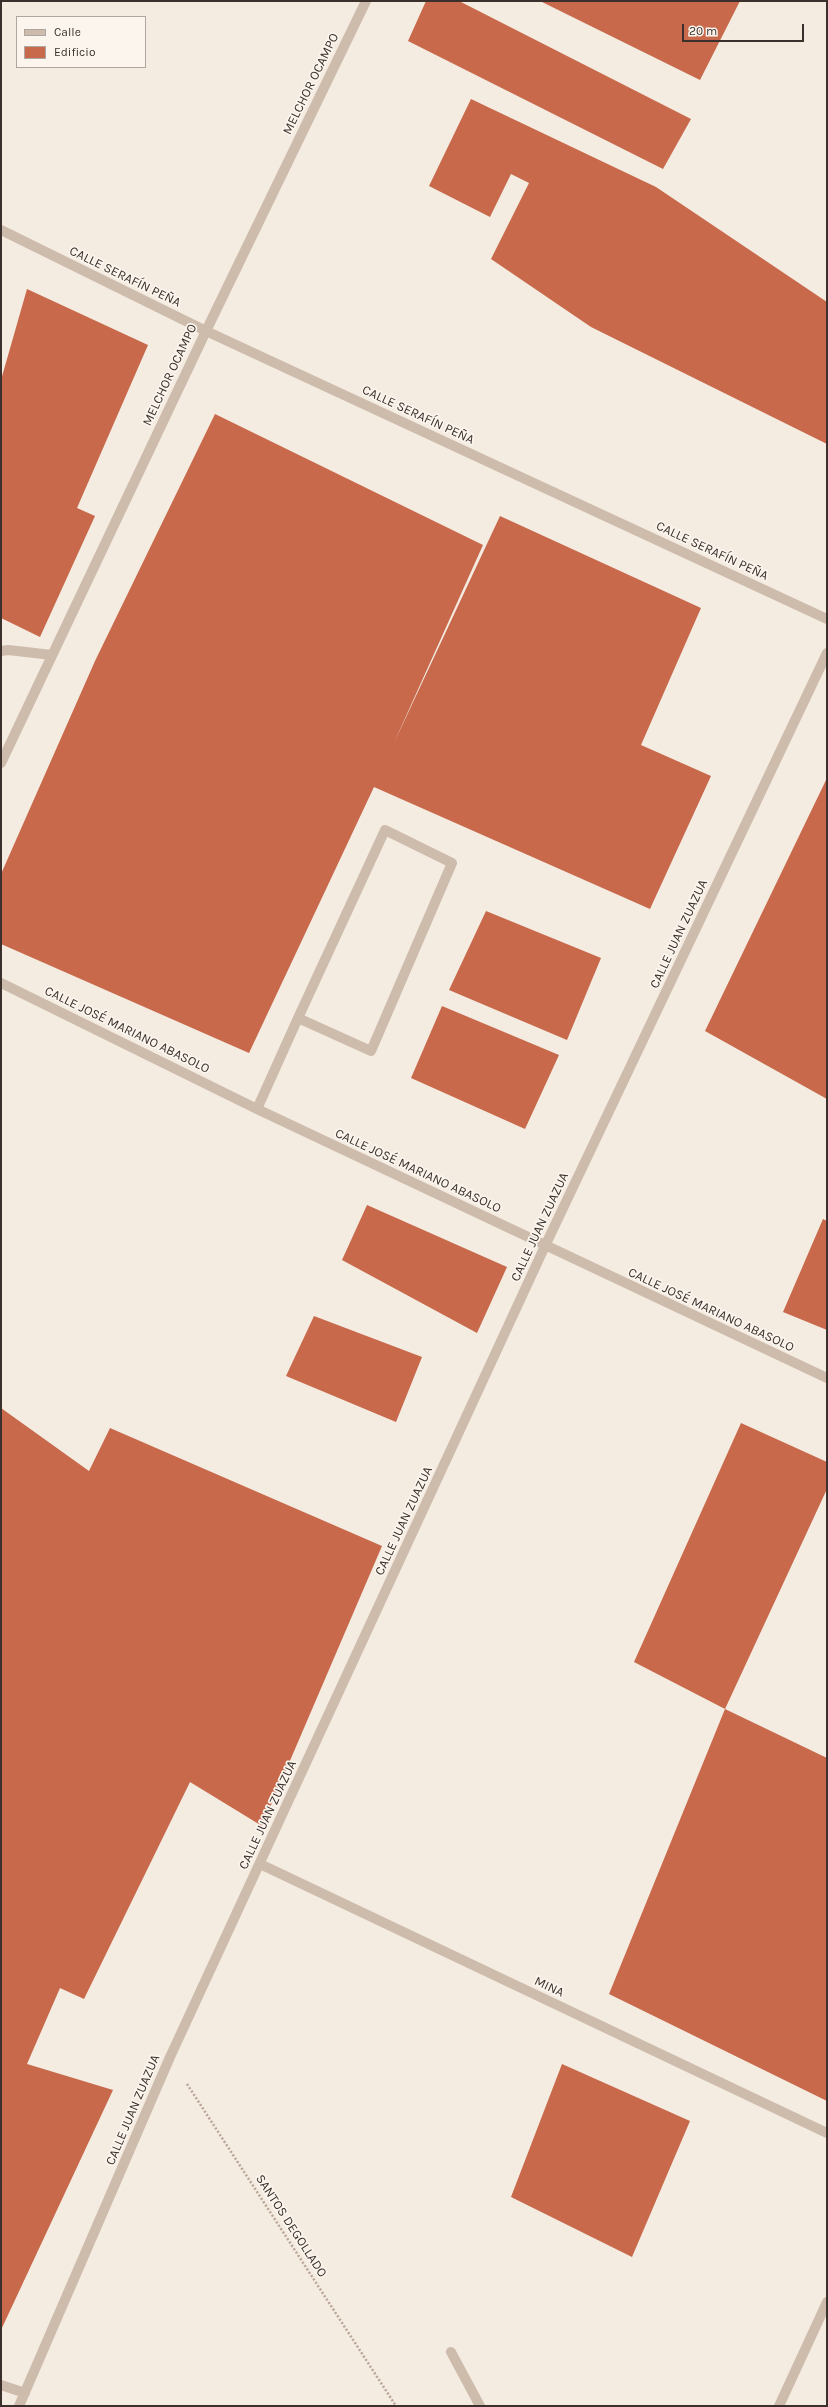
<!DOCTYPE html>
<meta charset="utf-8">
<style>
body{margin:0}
#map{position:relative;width:828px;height:2407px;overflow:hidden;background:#f4ebe1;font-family:Karla,sans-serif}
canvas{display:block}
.frame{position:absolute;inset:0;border:2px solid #3b302b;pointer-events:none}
.legend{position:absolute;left:16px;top:16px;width:130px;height:52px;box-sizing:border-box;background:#fbf5ee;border:1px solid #aea6a0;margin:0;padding:5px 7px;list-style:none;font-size:12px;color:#3b302b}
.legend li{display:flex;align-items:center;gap:8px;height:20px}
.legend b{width:20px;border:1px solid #aea6a0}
.scale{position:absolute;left:682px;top:24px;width:122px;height:18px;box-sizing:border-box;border:2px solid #3b302b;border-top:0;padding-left:5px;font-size:12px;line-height:14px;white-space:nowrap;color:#3b302b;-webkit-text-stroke:3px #fbf5ee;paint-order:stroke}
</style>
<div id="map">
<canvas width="828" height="2407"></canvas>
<div class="frame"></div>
<ul class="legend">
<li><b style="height:5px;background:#cdbbac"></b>Calle</li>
<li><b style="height:11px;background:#c8694b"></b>Edificio</li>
</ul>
<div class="scale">20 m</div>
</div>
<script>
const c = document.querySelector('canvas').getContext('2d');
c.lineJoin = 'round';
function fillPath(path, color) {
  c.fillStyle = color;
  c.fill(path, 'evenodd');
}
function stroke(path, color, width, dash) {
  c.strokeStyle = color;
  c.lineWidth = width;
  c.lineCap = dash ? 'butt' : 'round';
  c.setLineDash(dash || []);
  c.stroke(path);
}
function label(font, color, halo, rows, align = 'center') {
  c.font = font + ' Karla,sans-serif';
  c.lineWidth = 3.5;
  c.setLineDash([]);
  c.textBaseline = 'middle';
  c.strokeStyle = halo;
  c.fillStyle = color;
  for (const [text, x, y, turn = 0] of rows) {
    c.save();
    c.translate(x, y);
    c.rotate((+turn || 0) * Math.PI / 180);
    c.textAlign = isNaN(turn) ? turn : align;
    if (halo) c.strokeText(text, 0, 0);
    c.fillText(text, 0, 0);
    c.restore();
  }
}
fillPath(new Path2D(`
 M426 1H459L691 119 663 169 408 41Z
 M540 1H740L700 80Z
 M471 99 656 187 827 302V444L591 327 491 259 529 183 511 174 490 217 429 186Z
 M27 289 148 345 77 508 95 516 40 637 1 618V380Z
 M215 414 483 545 393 745 500 516 701 608 641 745 711 776 650 909 374 787 249 1053 1 944V874L95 661Z
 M827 778V1099L705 1031Z
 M486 911 601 958 567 1040 449 990Z
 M442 1006 559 1055 525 1129 411 1078Z
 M367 1205 507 1267 477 1333 342 1260Z
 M823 1219 827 1221V1330L783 1312Z
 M314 1316 422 1357 396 1422 286 1376Z
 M1 1408 89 1471 110 1428 382 1546 262 1826 190 1782 84 1999 60 1988 27 2064 113 2090 1 2330Z
 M741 1423 827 1462V1489L725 1709 634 1662Z
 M725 1709 827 1758V2101L609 1994Z
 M562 2064 690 2121 632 2257 511 2197Z`), '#c8694b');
stroke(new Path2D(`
 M187 2084 396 2406`), '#b9a596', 2.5, [2, 2]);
stroke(new Path2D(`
 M1 230 206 331 827 619
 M1 651 8 650 52 655
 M1 763 206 331 366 1
 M1 983 257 1109 827 1378
 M257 1109 298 1018 385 830 452 863 371 1051 298 1018
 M260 1864 827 2133
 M451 2352 480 2406
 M1 2385 25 2393
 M19 2406 170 2057 545 1246 827 653
 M779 2406 827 2302`), '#cdbbac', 10);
label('13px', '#3b302b', '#fbf5ee', [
 ["MELCHOR OCAMPO",311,84,-64],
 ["CALLE SERAFÍN PEÑA",125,277,26],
 ["MELCHOR OCAMPO",170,375,-65],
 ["CALLE SERAFÍN PEÑA",418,415,25],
 ["CALLE SERAFÍN PEÑA",712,551,25],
 ["CALLE JUAN ZUAZUA",679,934,-65],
 ["CALLE JOSÉ MARIANO ABASOLO",127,1030,26],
 ["CALLE JOSÉ MARIANO ABASOLO",418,1171,25],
 ["CALLE JUAN ZUAZUA",540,1227,-65],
 ["CALLE JOSÉ MARIANO ABASOLO",711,1310,25],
 ["CALLE JUAN ZUAZUA",404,1521,-65],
 ["CALLE JUAN ZUAZUA",268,1815,-65],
 ["MINA",549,1987,25],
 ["CALLE JUAN ZUAZUA",133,2110,-67],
 ["SANTOS DEGOLLADO",291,2226,57]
]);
</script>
